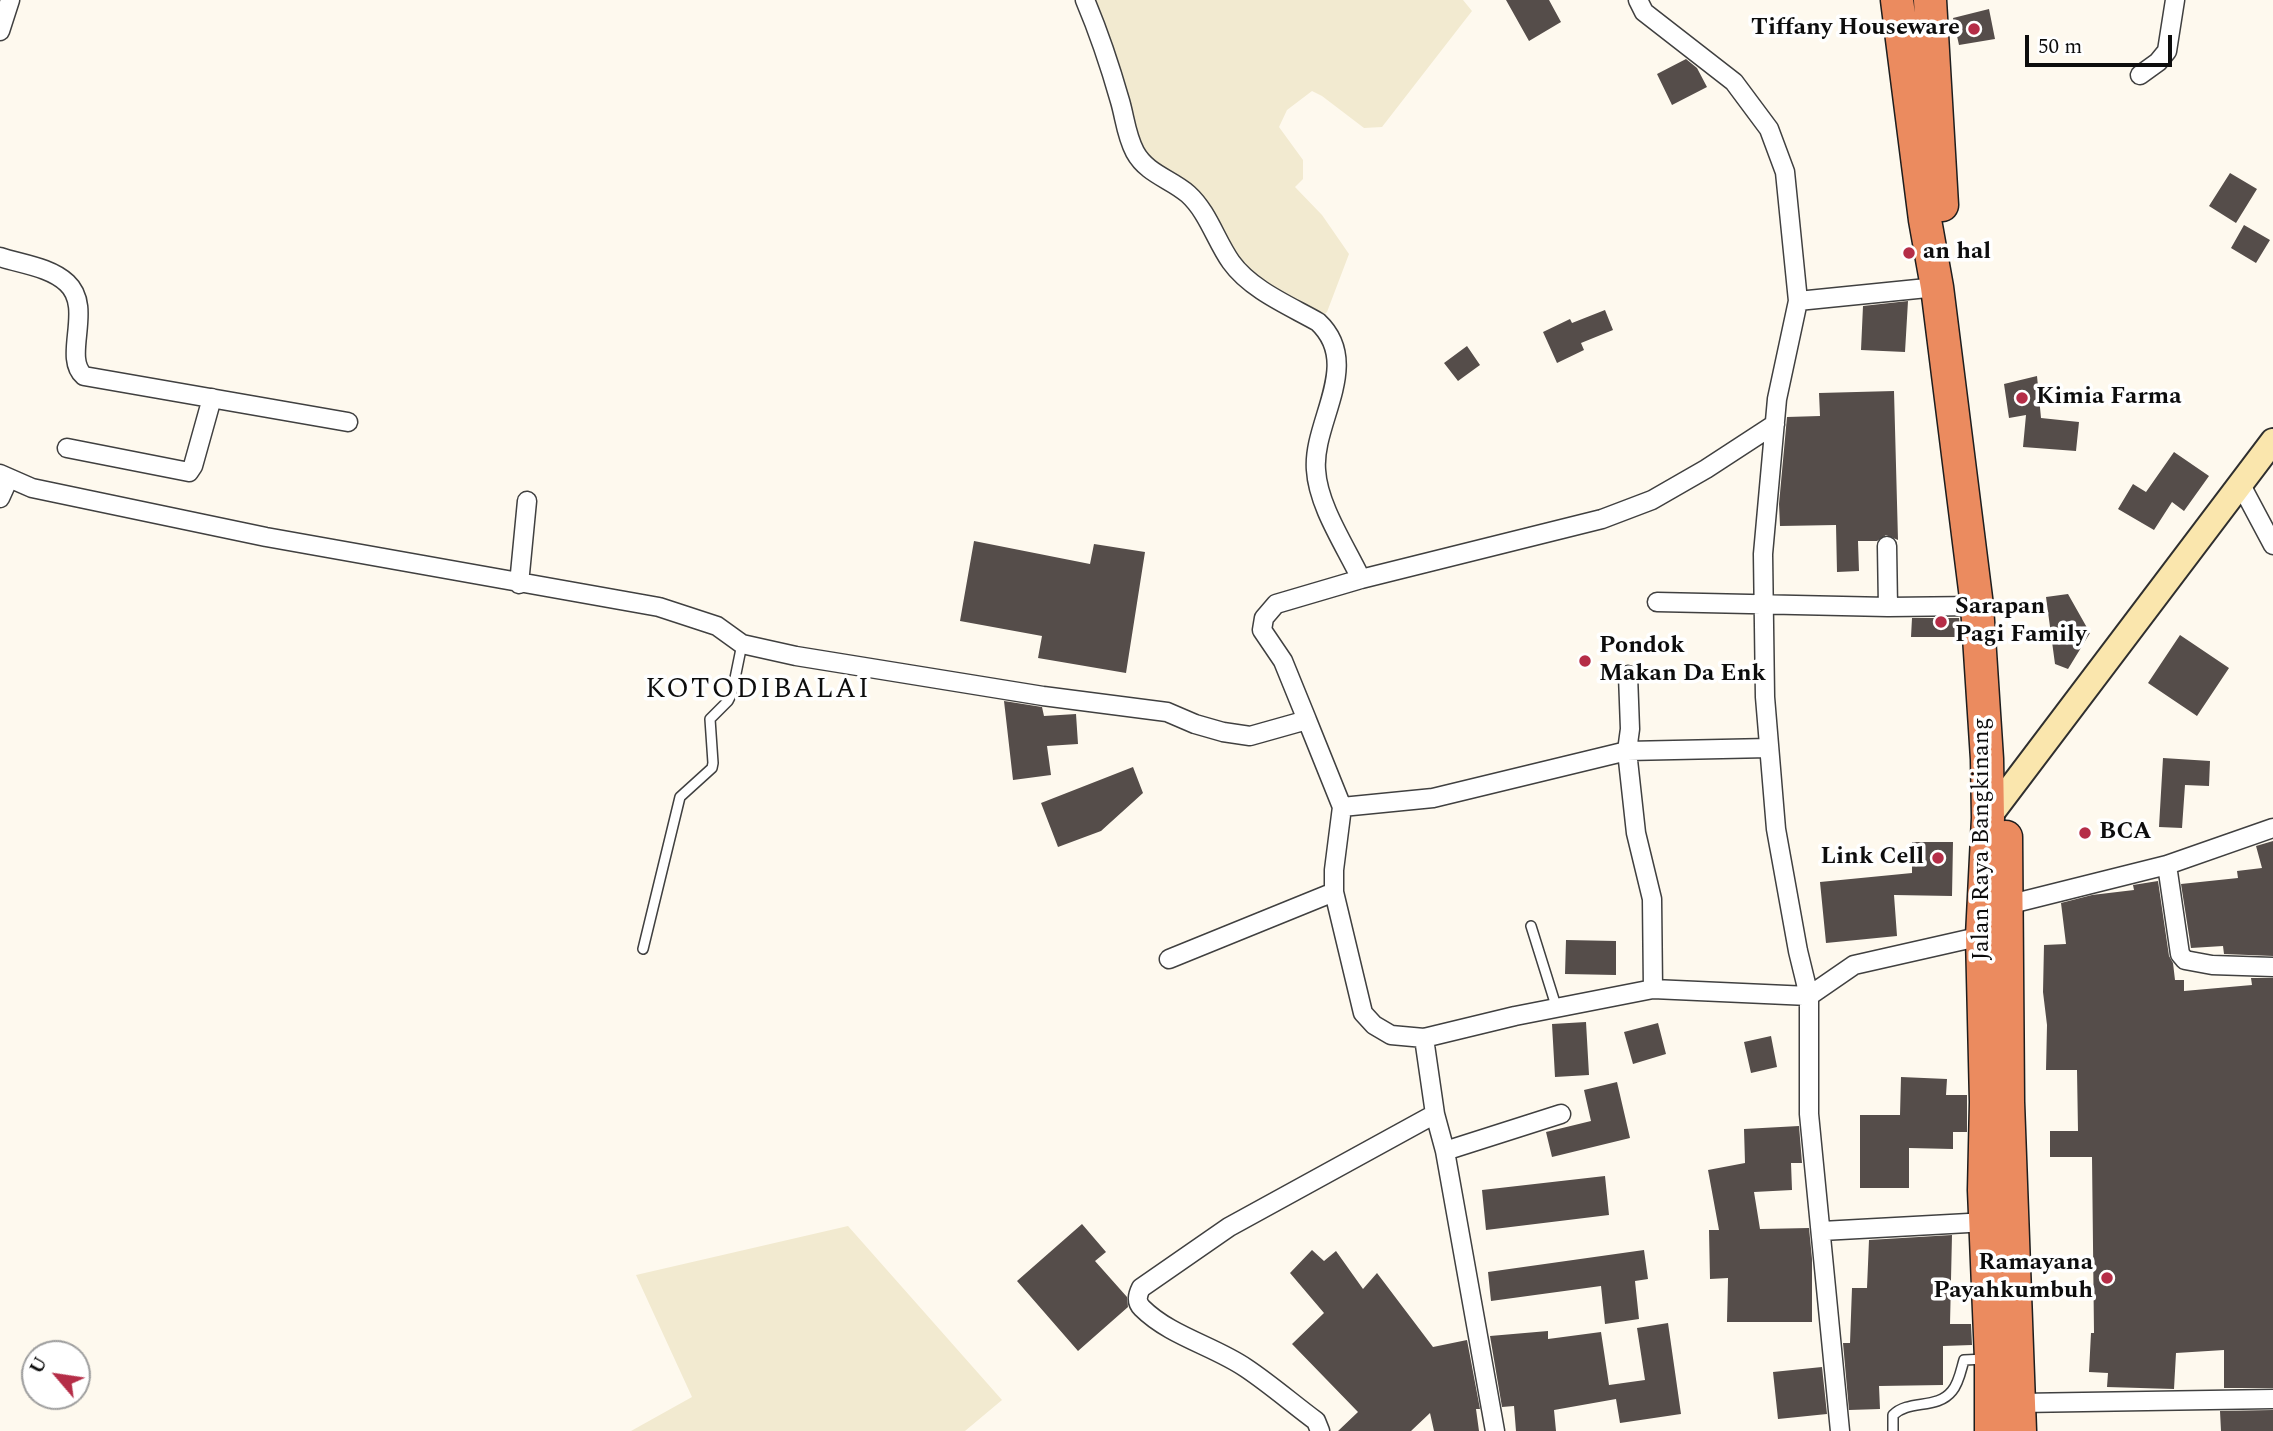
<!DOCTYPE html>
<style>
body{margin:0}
#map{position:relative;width:2273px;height:1431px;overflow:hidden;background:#fef9ee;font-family:Spectral,serif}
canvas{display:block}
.north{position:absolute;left:21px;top:1340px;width:70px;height:70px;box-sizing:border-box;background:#fff;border:2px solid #9e9e9e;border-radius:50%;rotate:299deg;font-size:19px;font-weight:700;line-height:28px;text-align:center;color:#0d0d0d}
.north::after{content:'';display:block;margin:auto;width:24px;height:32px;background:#b52d47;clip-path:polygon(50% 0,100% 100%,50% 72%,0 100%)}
.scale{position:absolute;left:2025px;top:35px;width:147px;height:32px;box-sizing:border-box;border:4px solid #0d0d0d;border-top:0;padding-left:9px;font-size:21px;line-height:24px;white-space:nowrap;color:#0d0d0d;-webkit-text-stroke:5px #fff;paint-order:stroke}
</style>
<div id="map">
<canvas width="2273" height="1431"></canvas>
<div class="north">U</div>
<div class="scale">50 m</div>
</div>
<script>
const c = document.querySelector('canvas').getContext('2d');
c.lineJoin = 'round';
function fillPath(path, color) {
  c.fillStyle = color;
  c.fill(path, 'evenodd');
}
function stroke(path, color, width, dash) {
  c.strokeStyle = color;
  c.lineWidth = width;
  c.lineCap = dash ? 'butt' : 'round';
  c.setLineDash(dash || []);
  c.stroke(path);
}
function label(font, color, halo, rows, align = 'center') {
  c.font = font + ' Spectral,serif';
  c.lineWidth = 7;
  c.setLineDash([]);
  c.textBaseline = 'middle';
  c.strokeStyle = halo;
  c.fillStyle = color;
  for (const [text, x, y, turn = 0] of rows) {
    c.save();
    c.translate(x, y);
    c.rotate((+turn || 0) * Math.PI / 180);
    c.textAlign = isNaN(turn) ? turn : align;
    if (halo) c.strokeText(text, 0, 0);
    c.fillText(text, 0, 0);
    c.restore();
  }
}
fillPath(new Path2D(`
 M1086 0H1463L1472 11 1382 127 1364 128 1322 96 1312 91 1287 110 1279 127 1303 160V179L1295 187 1322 215 1349 254 1327 312 1318 320 1244 274 1201 207 1143 161Z
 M848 1226 1002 1400 965 1431H631L692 1397 636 1275Z`), '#f2ead0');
fillPath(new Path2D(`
 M1506 0H1549L1561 22 1529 41Z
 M1989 9 1995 39 1959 45 1953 18Z
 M1686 59 1697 68 1707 87 1672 105 1657 74Z
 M2230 173 2257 189 2236 223 2209 206Z
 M2244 225 2270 240 2256 263 2231 248Z
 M1908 301 1905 352 1861 350 1863 306Z
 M1605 310 1613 330 1581 343 1584 350 1557 363 1543 332 1570 319 1572 323Z
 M1467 346 1480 365 1458 381 1444 363Z
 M2037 376 2041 418 2079 422 2076 451 2023 447 2026 415 2009 418 2004 384Z
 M1894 391 1898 540 1886 535 1877 541H1858L1859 571 1837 572 1836 525 1780 526 1779 504 1787 417 1820 416 1819 393Z
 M2174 452 2209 476 2184 511 2172 502 2154 530 2118 509 2133 484 2146 492Z
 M974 541 1090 564 1094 544 1145 552 1126 673 1038 658 1042 636 960 621Z
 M2068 594 2090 633 2068 669 2055 664 2046 597Z
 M1912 618H1959L1961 637H1911Z
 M2180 635 2229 668 2197 716 2148 683Z
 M1004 701 1042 707 1044 716 1076 714 1078 744 1047 746 1051 775 1013 780Z
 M2163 758 2210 761 2209 786 2185 785 2182 828 2159 827Z
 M1133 767 1143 793 1101 831 1058 847 1041 803Z
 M2273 841V956L2224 954 2223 946 2191 948 2181 884 2238 878 2237 871 2262 868 2256 846Z
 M1912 842H1953L1952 896 1894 895 1897 936 1826 943 1820 882 1912 873Z
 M2158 881 2169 956 2173 963 2175 980H2184V991L2252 985 2251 978H2273V1388H2224V1350L2176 1353 2174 1389 2107 1387 2108 1373 2089 1372 2091 1333H2094L2092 1157H2050V1131H2078L2077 1070H2046L2047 1025 2043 992 2044 945 2066 944 2061 903 2092 895 2134 890 2133 885Z
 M1566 940 1616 941V975L1565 974Z
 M1586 1022 1589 1075 1555 1077 1552 1024Z
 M1658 1023 1666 1054 1633 1064 1624 1032Z
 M1771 1036 1777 1067 1751 1073 1744 1042Z
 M1901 1077 1947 1079 1946 1095H1967V1132H1953V1149L1909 1148V1188H1860V1115H1900Z
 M1617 1082 1630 1138 1552 1157 1546 1132 1591 1121 1584 1090Z
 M1799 1126 1802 1163H1791L1792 1190 1754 1192 1760 1229 1809 1228 1812 1259V1322H1727L1728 1278 1710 1279 1709 1230H1719L1708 1170 1745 1163 1744 1129Z
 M1605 1176 1609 1215 1486 1230 1482 1190Z
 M1082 1224 1106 1252 1095 1261 1127 1297 1128 1307 1078 1351 1017 1281Z
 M1952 1235 1950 1324H1971L1972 1345 1943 1346V1385L1879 1386 1880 1409 1849 1410 1843 1343H1850L1852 1288H1867L1869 1240Z
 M1312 1250 1324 1261 1336 1251 1363 1289 1377 1273 1433 1347 1467 1340 1480 1409H1476L1479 1431H1434L1430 1413 1411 1431H1338L1358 1412 1292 1344 1324 1313 1290 1273Z
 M1644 1250 1648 1279 1635 1281 1639 1319 1605 1324 1601 1286 1491 1301 1488 1272Z
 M1668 1323 1681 1414 1620 1423 1616 1399 1554 1410 1556 1431H1516L1514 1406 1502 1407 1490 1336 1548 1331V1339L1601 1332 1609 1385 1645 1380 1637 1328Z
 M1822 1367 1827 1414 1778 1419 1773 1372Z
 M2273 1410V1431H2221L2220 1411Z`), '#554d4a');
const lane = new Path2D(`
 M1531 926 1557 1009
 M643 949 680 797 712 768 713 763 710 719 728 701 732 693 742 644
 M1893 1431V1415C1909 1399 1937 1410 1952 1391 1959 1383 1961 1370 1964 1360L1986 1359`);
const street = new Path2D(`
 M1085 0C1099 33 1110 66 1120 101 1125 118 1126 135 1135 152 1147 174 1171 179 1188 194 1208 212 1216 241 1231 262 1251 290 1290 306 1318 322 1363 364 1312 422 1316 470 1318 506 1346 547 1361 579
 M1638 0 1644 12 1734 82 1769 129 1785 172 1798 301 1777 399 1763 554 1765 697 1776 829 1798 951 1809 996V1114L1840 1431
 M0 31 10 0
 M2140 75 2158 62 2167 51 2175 0
 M0 257C21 264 50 267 67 283 94 308 62 357 84 376L348 422
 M1798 301 1937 287
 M67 448 189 472 193 466 212 398
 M0 474 32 488 266 537 659 607 717 626 742 644 796 656 1043 696 1167 712 1195 724 1223 732 1250 736 1307 720 1342 807 1334 870V892L1363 1013 1374 1025 1391 1035 1424 1038 1515 1016 1653 989 1809 996 1854 965 1982 936
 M2241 485 2273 545
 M0 498 9 478
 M1887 546 1888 607
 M519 584 527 501
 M1657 602 1888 607 1977 606
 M1628 675 1630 729 1627 751 1636 833 1652 899 1653 989
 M1307 720 1283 661 1262 630 1264 618 1276 604 1361 579 1602 519 1652 500 1706 469 1775 424
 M1342 807 1433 798 1627 751 1769 748
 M2167 865 2180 954 2185 960 2212 965 2273 967
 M2007 905 2167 865 2273 828
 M1169 959 1334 892
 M1424 1038 1435 1114 1445 1151 1495 1431
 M1445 1151 1561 1114
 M1822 1231 1987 1222
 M2020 1403 2273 1399
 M1320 1431 1316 1421C1293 1404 1270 1384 1246 1368 1214 1346 1170 1336 1142 1308 1136 1302 1137 1296 1141 1288L1229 1227 1435 1114`);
const secondary = new Path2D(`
 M1988 818 2273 441`);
const highway = new Path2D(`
 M1897 0 1925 220 1937 287 1977 606 1987 759 1988 818 1982 936 1986 1102 1984 1190 1991 1359V1431
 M1930 0 1942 205
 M2006 837 2008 1102 2020 1431`);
stroke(lane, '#404040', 12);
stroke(street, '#404040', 21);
stroke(secondary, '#2f2f2f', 28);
stroke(highway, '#1e1e1e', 35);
stroke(lane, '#fff', 9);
stroke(street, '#fff', 18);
stroke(secondary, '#fae6ad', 24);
stroke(highway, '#eb8b5f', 32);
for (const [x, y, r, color] of [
 [1974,29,7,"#b52d47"],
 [1909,253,7,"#b52d47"],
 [2022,398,7,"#b52d47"],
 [1941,622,7,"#b52d47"],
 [1585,661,7,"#b52d47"],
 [2085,833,7,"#b52d47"],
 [1938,858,7,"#b52d47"],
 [2107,1278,7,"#b52d47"]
]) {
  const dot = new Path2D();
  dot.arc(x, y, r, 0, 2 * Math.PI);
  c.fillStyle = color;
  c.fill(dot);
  stroke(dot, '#fff', 2.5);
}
label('bold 24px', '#0d0d0d', '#fff', [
 ["Tiffany Houseware",1960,29,"right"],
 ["an hal",1923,253],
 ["Kimia Farma",2036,398],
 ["Sarapan",1955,608],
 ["Pagi Family",1955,636],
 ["Pondok",1599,647],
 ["Makan Da Enk",1599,675],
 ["BCA",2099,833],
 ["Link Cell",1924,858,"right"],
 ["Ramayana",2093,1264,"right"],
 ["Payahkumbuh",2093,1292,"right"]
], 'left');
label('24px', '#0d0d0d', '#fff', [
 ["Jalan Raya Bangkinang",1983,839,-90]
]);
c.letterSpacing = '2px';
label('28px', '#0d0d0d', '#fff', [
 ["KOTODIBALAI",758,692]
]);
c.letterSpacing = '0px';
</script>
